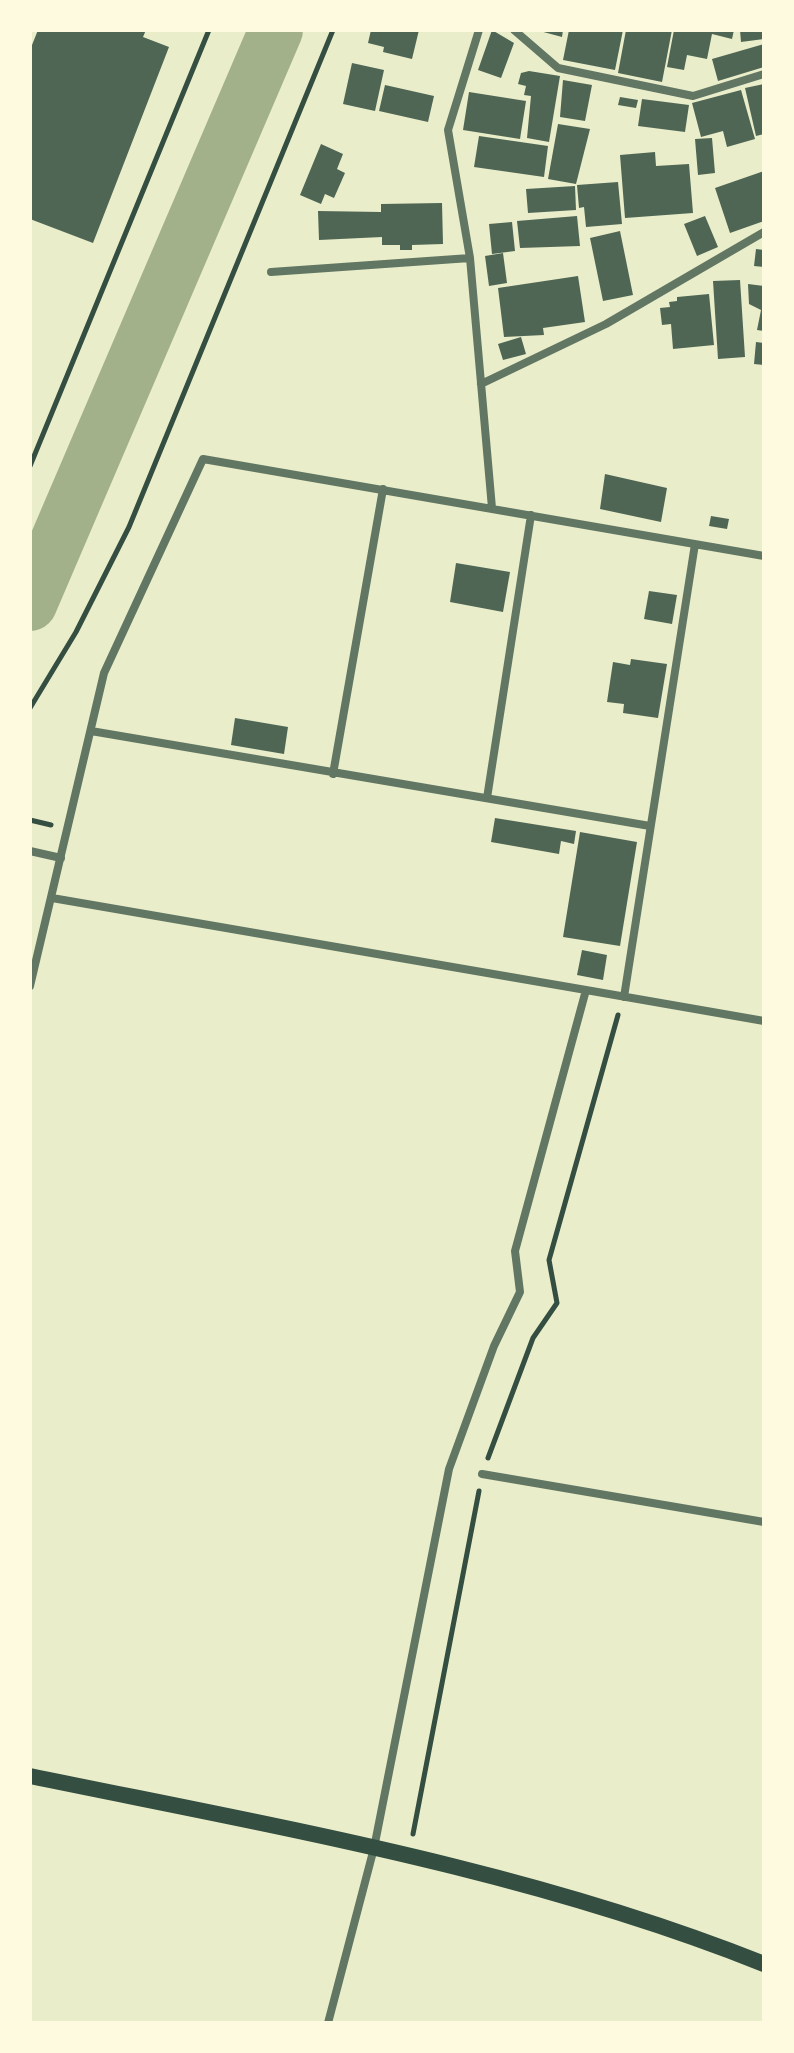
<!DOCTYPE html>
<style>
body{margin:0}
#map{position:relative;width:794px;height:2053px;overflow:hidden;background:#e9edc9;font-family:"Nunito Sans",sans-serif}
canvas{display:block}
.frame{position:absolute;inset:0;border:32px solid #fefae0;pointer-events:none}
</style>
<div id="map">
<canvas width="794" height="2053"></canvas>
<div class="frame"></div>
</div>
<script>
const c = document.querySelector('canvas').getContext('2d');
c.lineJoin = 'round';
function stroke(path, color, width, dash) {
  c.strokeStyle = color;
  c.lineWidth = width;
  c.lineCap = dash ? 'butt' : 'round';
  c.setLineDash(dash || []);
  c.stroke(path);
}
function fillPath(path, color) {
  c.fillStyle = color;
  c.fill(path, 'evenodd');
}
stroke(new Path2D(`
 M30 604 276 30`), '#a3b18a', 54);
fillPath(new Path2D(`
 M38 30H146L143 37 169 47 93 243 30 219V50Z
 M371 30H419L412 59 383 52 384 47 368 43Z
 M492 30 514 43 501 78 478 70Z
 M536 30H563L562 37Z
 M569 30H623L615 70 563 60Z
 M626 30H672L662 82 618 73Z
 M674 30H734L732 39 712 34 707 59 687 55 684 70 667 67Z
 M740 30H764V39L741 42Z
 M764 44V67L718 81 712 59Z
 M352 63 384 70 375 111 343 104Z
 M529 71 560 76 549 142 527 138 531 96 524 95 526 86 518 84 521 73Z
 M563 80 592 85 585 121 560 117Z
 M764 84V134L756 136 745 88Z
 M385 85 434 96 428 122 379 111Z
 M741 90 755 139 727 147 723 131 701 137 692 103Z
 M469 92 526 101 520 139 463 130Z
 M620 97 638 100 636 108 618 105Z
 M642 99 689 105 685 132 638 126Z
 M558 124 590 129 576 184 548 179Z
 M479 136 548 146 544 177 474 167Z
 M712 138 715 173 698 175 695 139Z
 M321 144 343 154 337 169 345 173 334 198 325 194 321 204 300 195Z
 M655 152 656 166 689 164 693 213 625 218 620 155Z
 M764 171V221L730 233 715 188Z
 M618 182 622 224 586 227 584 207 579 208 577 185Z
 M575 186 576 210 528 213 526 189Z
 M442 203 443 244 412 245V250H400V245H382V237L319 240 318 211 381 212V204Z
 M577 216 580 246 520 248 517 221Z
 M705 216 718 247 697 256 684 224Z
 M512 222 515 251 492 254 489 224Z
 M620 231 633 295 603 301 590 238Z
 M756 249 764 250V267L754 266Z
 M503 253 507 283 489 286 485 256Z
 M578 276 585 322 543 328 544 335 504 337 498 288Z
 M740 280 745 357 718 359 713 281Z
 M748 284 764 286V331L757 330 761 310 749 304Z
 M709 294 714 345 673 349 671 324 662 325 660 308 670 307 669 302 677 301V297Z
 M521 337 526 354 503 360 498 344Z
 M756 342 764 343V365L754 364Z
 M605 474 667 488 661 522 600 509Z
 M711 516 729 519 727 529 709 526Z
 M456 563 510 572 503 612 450 602Z
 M649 591 677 595 672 624 644 619Z
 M631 659 667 664 658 718 623 713 624 704 607 702 613 662 630 665Z
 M235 718 288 727 284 754 231 745Z
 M495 818 576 831 574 844 561 841 559 854 491 842Z
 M580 832 637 842 620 946 563 937Z
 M582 950 607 955 603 980 577 975Z`), '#4f6655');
stroke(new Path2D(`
 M30 466 209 30
 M30 708 76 632 129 527 333 30
 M30 820 51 825
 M488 1458 533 1338 557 1303 549 1260 618 1015
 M413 1834 479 1491`), '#344e41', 5);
stroke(new Path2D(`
 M479 30 448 130 470 258 492 508
 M514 30 558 68 693 96 764 74
 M271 272 470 258
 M481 384 606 324 764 232
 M91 731 650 826
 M333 774 383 489
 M487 798 531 515
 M30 851 61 858
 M52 898 586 990 515 1251 520 1292 494 1346 449 1469 374 1848 328 2023
 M30 986 104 673 203 459 764 556
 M586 990 764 1021
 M624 997 695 544
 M482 1474 764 1522`), '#617663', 8);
stroke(new Path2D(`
 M30 1776C277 1827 529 1870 764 1964`), '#344e41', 16);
</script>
